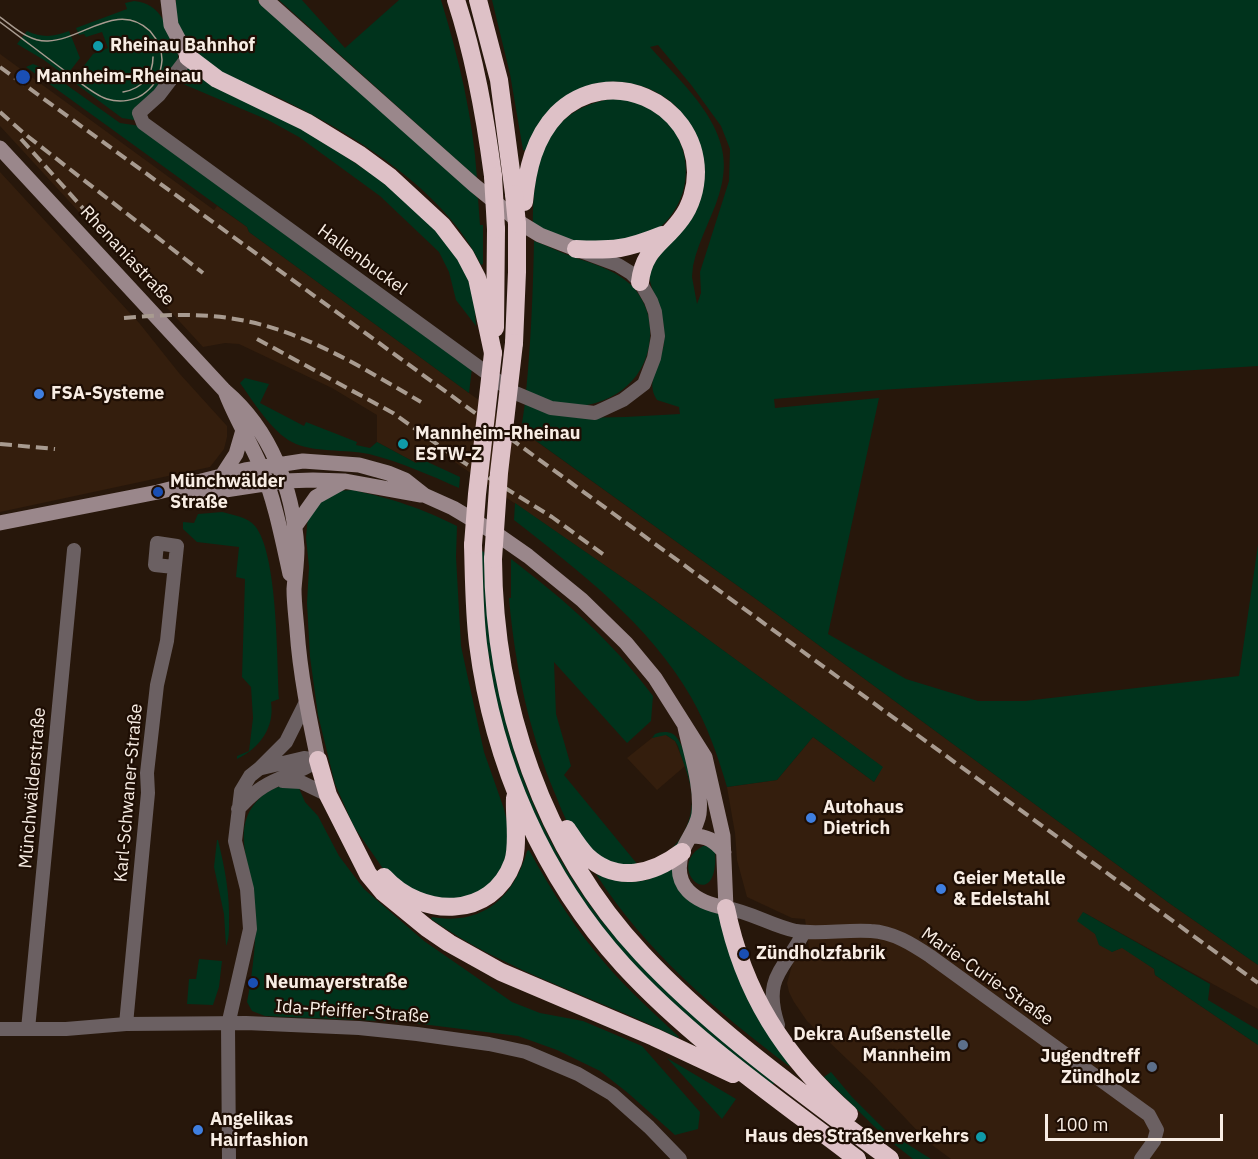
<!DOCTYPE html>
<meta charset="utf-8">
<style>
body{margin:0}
#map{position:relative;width:1258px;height:1159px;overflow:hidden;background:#27170b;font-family:"IBM Plex Sans",sans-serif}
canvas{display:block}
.scale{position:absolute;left:1045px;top:1114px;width:178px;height:27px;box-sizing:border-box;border:3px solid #f8ede4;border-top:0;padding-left:8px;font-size:18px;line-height:21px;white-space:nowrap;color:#f8ede4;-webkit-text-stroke:4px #1e0e04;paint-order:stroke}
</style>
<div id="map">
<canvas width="1258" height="1159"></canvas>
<div class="scale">100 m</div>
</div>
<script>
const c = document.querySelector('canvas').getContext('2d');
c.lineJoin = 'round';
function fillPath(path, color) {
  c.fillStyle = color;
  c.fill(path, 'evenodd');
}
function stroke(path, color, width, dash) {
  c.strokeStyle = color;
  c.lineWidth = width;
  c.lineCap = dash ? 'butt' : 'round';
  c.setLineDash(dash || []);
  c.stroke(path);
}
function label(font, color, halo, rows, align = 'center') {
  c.font = font + ' "IBM Plex Sans",sans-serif';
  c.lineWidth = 4.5;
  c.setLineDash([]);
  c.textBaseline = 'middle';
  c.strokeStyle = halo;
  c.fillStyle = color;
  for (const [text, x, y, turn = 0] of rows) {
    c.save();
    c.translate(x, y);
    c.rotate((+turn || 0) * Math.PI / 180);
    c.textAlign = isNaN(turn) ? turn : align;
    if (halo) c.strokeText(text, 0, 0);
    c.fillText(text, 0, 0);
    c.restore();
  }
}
fillPath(new Path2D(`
 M0 54 214 210 217 206 247 227 249 232 469 393 756 599 1169 903 1258 965V1009L1083 912 1095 934 1112 952 1122 947 1154 969 1155 975 1258 1045V1159H951L928 1142 869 1080 807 1021 794 1002 789 992 787 983 793 962 800 954 809 949 805 919 792 918 747 897 737 860 735 833 727 787 777 780 813 737 874 782 882 767 642 591 430 445 416 463 377 442V415L332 388 239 344 225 343 203 347 0 126Z
 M0 172 140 324 179 373 227 426V437L224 449 210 467 0 512Z
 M660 735H666L675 741 685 766 657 790 627 758 652 738Z`), '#341e0d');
fillPath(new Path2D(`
 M176 0H257L478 198 480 225H483V264L481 265C446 190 349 131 277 97 258 88 236 84 217 75 208 71 200 61 193 54L194 48C181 37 174 17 176 0Z
 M279 0H302L345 48 399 0H441C459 59 473 117 477 178Z
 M492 0H1258V366L880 390 774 399 775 408 879 398 828 634 906 679 978 701H1025L1239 676 1258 545V965L1169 903 756 599 521 430 525 403 577 418 625 417 680 414 679 407 657 400C644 380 662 364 664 342 667 312 650 296 648 268L705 172C698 123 674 88 621 82 607 81 589 83 577 91 571 95 566 103 562 108 550 122 538 136 526 151L523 150 510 74ZM658 45 692 86 721 126 730 149 729 181 700 272 701 293 697 304 692 277 693 266C699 237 716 212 722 183 735 128 683 85 650 47Z
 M134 1C163 3 168 31 178 53V59L155 92 134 111V120L122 118 44 60 17 44 27 31C42 38 54 37 69 31L80 58 70 71 77 75 93 54 108 48 102 32 86 37 84 34 79 35 76 28 127 9 125 3Z
 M33 64 43 68 120 123 140 126 472 368 469 393 249 232 247 227 26 67Z
 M188 67 282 115 398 191 439 229 473 284 476 326 456 300 449 272 439 252 380 196 299 137 268 120 176 81Z
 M617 98C623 99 629 100 635 101 683 115 701 175 672 214 665 224 652 236 640 239 630 241 618 240 608 241 598 242 585 244 575 242 560 238 547 230 533 224 533 161 545 107 617 98Z
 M534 241C546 245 557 251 568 255 590 263 612 268 630 284 639 292 647 307 649 319 656 362 630 397 587 405 566 409 546 399 526 392 531 342 533 291 534 241Z
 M245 378 269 384 260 403 304 426 306 422 357 442 356 445 370 448 377 442 416 463 419 458 460 477 459 488C430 475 400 462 369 454 346 449 312 453 292 442 272 432 253 401 240 383Z
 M353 490C393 499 421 508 457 526L456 557 461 646 484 752 504 809 510 835V858L501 876 472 899H425L384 870 354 827 335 784 318 715 310 657 307 603 309 567 306 538 308 515 315 505 336 491Z
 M515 503 642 591 883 767 874 782 813 737 777 780 727 787C718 756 707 725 691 697 649 624 579 571 514 520Z
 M222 512C233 515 248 517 255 526 278 554 277 661 279 699L271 702C275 727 260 748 237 759V756L249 751 253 718 251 687 242 677 245 579 236 577 239 547 197 542 183 529V522L194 523 198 514Z
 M481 550 485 553C484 698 531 853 635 958 649 974 667 987 683 1001 714 1028 745 1055 776 1082L772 1085C727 1050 680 1015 641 973 574 901 524 812 499 717 495 700 493 681 490 663 488 649 484 634 483 619 480 596 482 573 481 550Z
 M511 559C567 602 610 639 653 696L651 721 627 743 554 662 556 714 571 766 564 775 638 865C671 861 693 830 692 797 691 780 683 763 678 746L675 741 666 735 652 738 655 734C660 732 667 731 673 734 686 742 696 792 695 806 694 821 689 832 681 844 669 861 649 869 629 867 612 866 597 859 585 847 571 834 563 814 556 796 529 732 515 667 509 598H511Z
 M286 785 298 786 305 802 318 816 339 856 364 889 424 941 512 1002 540 1013 583 1021 642 1046 700 1112 698 1129 675 1135 628 1093 600 1071 557 1050 518 1036 405 1022 265 1016 252 1011 247 1002C253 971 257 936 255 905 253 868 229 830 258 800 266 791 275 787 286 785Z
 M217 840H218C225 869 230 894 229 924 229 931 229 940 226 946L224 914 214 867Z
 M703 846H709L715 850C720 919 662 868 703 846Z
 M529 850C552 892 577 932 609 968 631 993 655 1014 679 1037L678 1038C596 997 507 972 431 919L432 917C483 926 514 897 527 851Z
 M675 865V873L721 911 793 1061 789 1066C716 1011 645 951 596 874 614 882 631 884 650 879L654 873Z
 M1083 912 1210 984 1208 1000 1258 1030V1045L1155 975 1154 969 1122 948 1112 952 1099 945 1095 934 1077 921Z
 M199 959 222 961 219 987 213 1005 187 1004 189 979H196Z
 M667 1058 736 1099 722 1119Z
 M831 1072 852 1097 885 1130 931 1159H913L885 1137 824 1077Z`), '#00331c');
stroke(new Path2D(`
 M188 57 159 95 139 113 143 123 513 392 551 408 595 413 623 400 644 384 654 358 658 336 655 312 651 301 640 282 631 273 618 265 583 252
 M262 768 304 758 318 760
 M283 781 301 782 328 795
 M238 809C246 801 253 793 263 787 281 775 299 774 318 760
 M726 908C751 912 772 926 796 931 820 935 846 929 871 931 893 932 912 944 930 956L1149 1115 1157 1130 1154 1141 1141 1159
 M126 1024 148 793 147 773 157 685 167 641 177 546 157 543 155 565 174 567
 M778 1025C762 976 785 970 804 932
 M0 1029H66L126 1024 246 1023 359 1028 417 1034 489 1044 526 1052 578 1074 612 1094 649 1127 680 1159
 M28 1029 74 550
 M229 1159 228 1025 250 929 247 889 235 841 241 791 250 776 260 768 286 742 306 702`), '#6b6062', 14);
stroke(new Path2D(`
 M168 0 171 25 188 57
 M266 0 474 185 522 224 540 235 576 249
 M0 148 225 391C271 430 293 489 297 548 297 562 295 576 294 589 294 603 296 617 297 630 300 674 309 717 318 760
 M225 391C235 418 250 441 261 467 275 501 282 538 290 574
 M223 474 236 454 243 430
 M177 492H212L284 481 313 480 344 481 421 495
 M0 523 158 492 245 470 303 461 359 465 388 473 405 480 424 495 453 508 495 533 528 556 582 600 626 643 655 678 705 757 723 836 726 908C695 902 671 887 682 852 687 839 697 828 699 814 702 785 691 755 685 727
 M294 528 316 497 343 482
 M692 836C707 836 714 840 724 852`), '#9a878b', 15);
stroke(new Path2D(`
 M456 0C475 58 485 116 493 176
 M478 0 499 80 514 194
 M188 57 217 79 306 122 360 155 390 177 442 225 465 255 477 278 493 353
 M524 202C527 170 534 138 557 114 608 63 695 101 696 172 696 188 691 206 681 219 663 244 644 248 640 282
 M576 249C613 251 627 249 662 235
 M495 328 496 229
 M514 343 517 272V224
 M473 545C474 578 474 611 478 644 493 763 543 877 623 965 692 1040 777 1098 857 1159
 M493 559C494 703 542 847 642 954 715 1032 805 1095 890 1159
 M318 760 328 795 368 874 383 892 427 928 449 943 501 972 654 1037 733 1074
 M567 829C573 838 579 848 587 856 617 884 653 874 682 852
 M384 877C421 918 492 920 513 862 519 844 514 818 515 798
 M726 908C743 992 784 1057 849 1114`), '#dec1c7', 18);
stroke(new Path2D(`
 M0 17C14 27 29 42 48 41 82 40 118 0 150 31 157 39 162 50 162 60 161 73 156 84 146 92 136 101 120 103 107 99 94 95 81 83 69 74 46 57 23 39 0 22
 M123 92C142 89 153 75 153 57`), '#a89b90', 1.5);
stroke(new Path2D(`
 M0 67 1258 983
 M0 112 26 135 203 273
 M21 139 89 215
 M124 318C159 315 195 313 229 318 300 328 361 367 421 402
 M257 339 393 413 455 457 552 517 604 555
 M0 444 55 449`), '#a89b90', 4, [12, 6]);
stroke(new Path2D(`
 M493 176 496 229
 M514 194 517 224
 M473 545 477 494 493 353
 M493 559 499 473 514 343`), '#dec1c7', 18);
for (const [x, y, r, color] of [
 [98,46,6,"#0f9aa8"],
 [23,77,8,"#1a4fb4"],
 [39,394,6,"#3f7fe0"],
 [403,444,6,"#0f9aa8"],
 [158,492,6,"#1a4fb4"],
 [811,818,6,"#3f7fe0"],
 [941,889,6,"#3f7fe0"],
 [744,954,6,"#1a4fb4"],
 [253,983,6,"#1a4fb4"],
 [963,1045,6,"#5c6f8a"],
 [1152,1067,6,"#5c6f8a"],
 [198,1130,6,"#3f7fe0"],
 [981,1137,6,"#0f9aa8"]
]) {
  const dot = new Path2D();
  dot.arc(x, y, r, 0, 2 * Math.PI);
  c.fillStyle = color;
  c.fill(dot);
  stroke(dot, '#1e0e04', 2);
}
label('bold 18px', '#f8ede4', '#1e0e04', [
 ["Rheinau Bahnhof",110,46],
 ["Mannheim-Rheinau",36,77],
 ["FSA-Systeme",51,394],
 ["Mannheim-Rheinau",415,434],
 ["ESTW-Z",415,455],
 ["Münchwälder",170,482],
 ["Straße",170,503],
 ["Autohaus",823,808],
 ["Dietrich",823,829],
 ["Geier Metalle",953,879],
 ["& Edelstahl",953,900],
 ["Zündholzfabrik",756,954],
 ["Neumayerstraße",265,983],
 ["Dekra Außenstelle",951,1035,"right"],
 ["Mannheim",951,1056,"right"],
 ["Jugendtreff",1140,1057,"right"],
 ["Zündholz",1140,1078,"right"],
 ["Angelikas",210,1120],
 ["Hairfashion",210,1141],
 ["Haus des Straßenverkehrs",969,1137,"right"]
], 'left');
label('18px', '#f8ede4', '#1e0e04', [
 ["Rhenaniastraße",127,256,47],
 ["Hallenbuckel",362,260,36],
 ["Münchwälderstraße",33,788,-85],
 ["Karl-Schwaner-Straße",129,793,-85],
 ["Marie-Curie-Straße",987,977,35],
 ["Ida-Pfeiffer-Straße",352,1012,4]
]);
</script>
